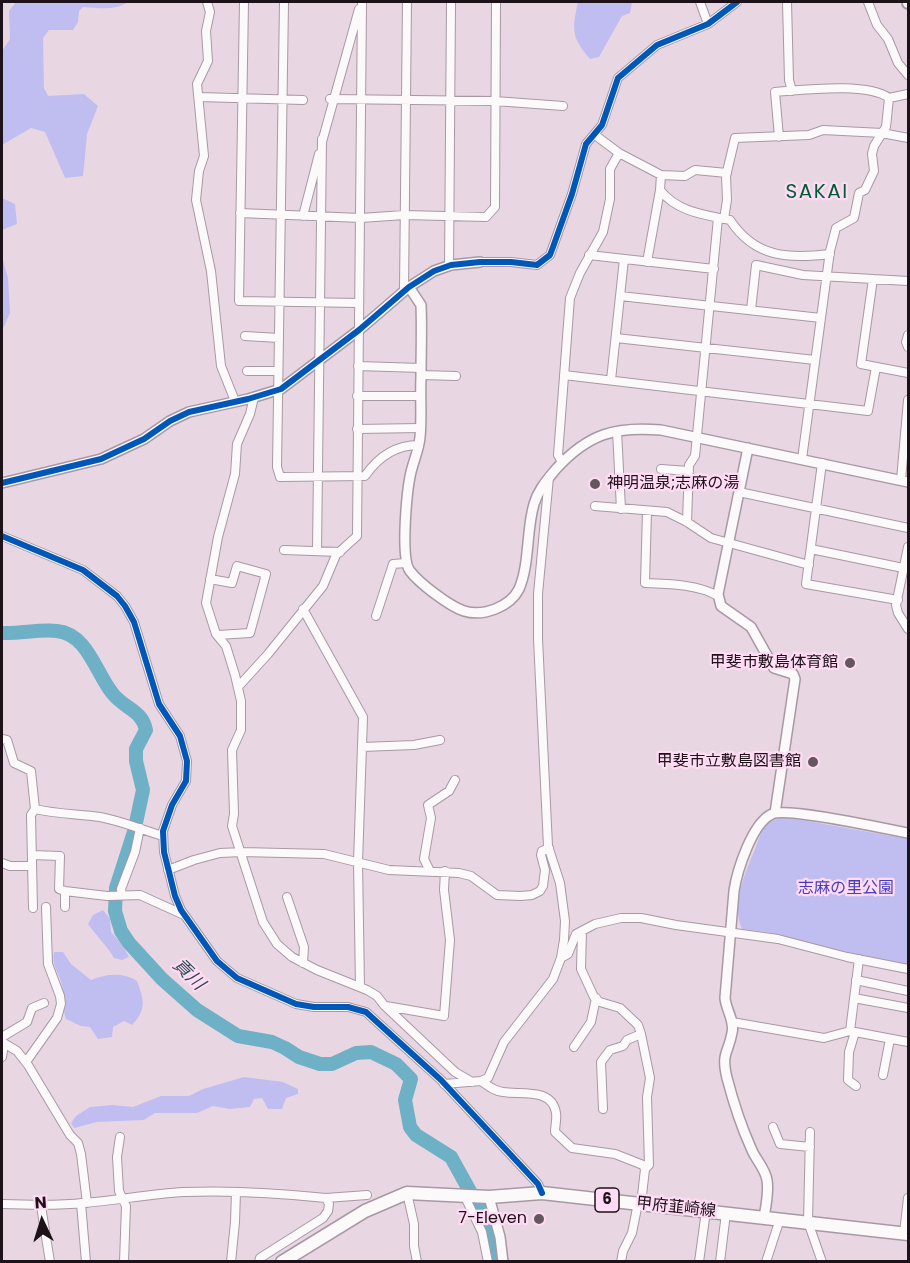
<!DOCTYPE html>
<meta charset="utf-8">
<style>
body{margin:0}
#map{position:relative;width:910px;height:1263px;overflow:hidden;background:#e9d6e3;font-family:Poppins,sans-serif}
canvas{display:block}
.frame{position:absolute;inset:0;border:3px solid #1e121a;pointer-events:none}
.north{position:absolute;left:12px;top:1191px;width:60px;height:60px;-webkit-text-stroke:4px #ffdbf4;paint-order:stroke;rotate:356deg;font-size:16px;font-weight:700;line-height:24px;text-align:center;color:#1e121a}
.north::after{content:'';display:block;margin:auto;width:21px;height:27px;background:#1e121a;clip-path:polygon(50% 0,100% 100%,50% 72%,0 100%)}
</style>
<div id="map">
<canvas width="910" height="1263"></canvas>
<div class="frame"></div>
<div class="north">N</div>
</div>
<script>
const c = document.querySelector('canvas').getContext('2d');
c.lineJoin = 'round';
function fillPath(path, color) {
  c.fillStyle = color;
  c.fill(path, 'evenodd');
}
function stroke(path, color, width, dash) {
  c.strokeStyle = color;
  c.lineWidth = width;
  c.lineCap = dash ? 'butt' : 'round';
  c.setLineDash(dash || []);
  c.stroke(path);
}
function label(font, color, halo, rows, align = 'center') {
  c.font = font + ' Poppins,"Noto Sans JP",sans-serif';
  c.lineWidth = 4.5;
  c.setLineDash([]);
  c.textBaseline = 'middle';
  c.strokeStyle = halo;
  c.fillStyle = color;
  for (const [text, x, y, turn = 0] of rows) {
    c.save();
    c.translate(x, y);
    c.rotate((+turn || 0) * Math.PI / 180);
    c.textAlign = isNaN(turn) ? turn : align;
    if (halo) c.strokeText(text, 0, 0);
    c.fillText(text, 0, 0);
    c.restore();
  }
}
fillPath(new Path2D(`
 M16 2H128C115 11 99 8 83 7L79 11 78 22 73 30H49L43 38 44 88 48 96 84 94 98 106 87 134 83 176 65 178 45 132 31 128 2 145V51L10 39 9 11Z
 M578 2H632L630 13 622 16 599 57 590 59C571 37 572 29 578 2Z
 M2 198 15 204 17 224 2 230Z
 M2 257 8 278 10 313 2 331Z
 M785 817 908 839V966L852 954 767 932 742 929C731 904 745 873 755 849 758 842 760 833 765 827 770 820 776 819 785 817Z
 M103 910 110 919 111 932 121 943 129 957 122 960 114 958C107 945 96 936 88 924L93 915Z
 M54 952H63L71 964 91 980C106 974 123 972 137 981 144 1000 147 1009 132 1025L124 1021 113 1027 112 1037 98 1039 90 1027 81 1026 66 1019C62 1008 64 997 62 985 59 973 51 965 54 952Z
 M244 1077 283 1082 298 1089V1094L286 1098 282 1109H268L262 1098 254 1099 250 1107 230 1109 213 1106 197 1113H155L144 1120 97 1122 74 1128 71 1123 76 1116 90 1107 113 1105 133 1107 161 1096H189L203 1089Z`), '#c0bef1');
stroke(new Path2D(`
 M2 633C20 634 39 629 57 631 88 634 96 674 113 694 125 709 142 710 146 730L136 749V761L143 790 134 832 116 888 115 911 121 931 129 943 162 979 197 1010 238 1036 272 1042 285 1048 299 1057 320 1064H332L356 1053 371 1052 396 1064 411 1079 405 1100 410 1127 416 1135 451 1157 482 1213 495 1251 496 1262`), '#6eb0c6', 14);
const minor = new Path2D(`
 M207 2 210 12 206 31 208 61 197 84 204 156 199 171 196 200 211 271 221 366 235 401
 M244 2 239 301 358 303
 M284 2 277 467 280 477 365 476C378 457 395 445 419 445
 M700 2 708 24
 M787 2 789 80 792 91
 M868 2 877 25 888 39 898 63 908 75
 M199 97 303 100
 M330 99 495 101 563 106
 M595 135 619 153 661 175 660 190C677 212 705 215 730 220 755 258 789 259 830 254
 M779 137 775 92C803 90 868 82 889 98L908 94
 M322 142 359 9
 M661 175 685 176 695 170 727 173
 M240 213 361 218 404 215 486 217 495 207 496 2
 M303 216 319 154
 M724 219 727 200 726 176 735 138 809 135 823 130 882 133 908 138
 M589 255 714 269
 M480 262H511L537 265 550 255 572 194 586 144 602 125 618 78 657 45 708 24 737 2
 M647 262 660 190
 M449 266 451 2
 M873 279 861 364 908 373
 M404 290 407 2
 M620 296 821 318
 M751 310 756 265 803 275 908 281
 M908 335 906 342 908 347
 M245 336 279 338
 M616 338 815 360
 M358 366 421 368
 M247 371H278
 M421 375 456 376
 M564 375 868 411 876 367
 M611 380 624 259
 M357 396H421
 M254 397 250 414 237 444 235 474 218 537 206 603 216 634 226 646 235 675 241 701V730L232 750 234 814 232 826 263 922 277 944 292 957 317 970 367 990 377 996 384 1005 455 1072 472 1082
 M357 429 420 428
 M617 431 621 509
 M802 459 830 251 836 228 854 218 859 193 865 190 874 171 872 154 874 146 886 127 889 98
 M562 462 558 455 570 298 580 273 603 232 610 199V169L619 153
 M822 463 806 584 898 600
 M661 469 689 471
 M901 480 908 400
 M739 492 908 528
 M595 506 667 512 687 522 711 538 809 565
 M647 511 645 583C668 584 697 584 718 596
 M687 522 689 465 695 456 718 218
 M2 536 83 570 117 596 125 606 134 622 159 704 180 736 187 761 186 781 172 805 163 831 164 852 175 896 181 910 217 961 237 978 296 1004 314 1007H348L366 1012 441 1080 538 1184 542 1193
 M908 547 896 605 898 613 908 629
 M811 549 908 569
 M284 550 340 552
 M317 551 322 139
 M210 579 232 583 237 566 266 574 250 633 218 635
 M303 609 363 717 358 862 360 987
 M376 616 393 564 406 563
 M238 687 268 654 323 586 336 555 357 536 362 2
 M2 739 7 740 14 763 31 771 35 809 31 815 33 908
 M362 747 414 745 440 740
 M35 809C56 814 78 814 100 817 122 821 142 830 163 836
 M32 855 60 856 59 889 65 891 107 896 140 895 182 914
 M2 863 10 866H32
 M168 870 194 860 220 853 242 852 324 854 389 870 459 873 471 876 497 895 521 896 532 895 540 891 543 886 545 870 541 855 542 851 549 848
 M430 871 424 859 431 818 428 805 449 791 455 780
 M122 895 121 889 135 852 140 828
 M287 897 304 947 303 963
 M65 907V891
 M582 931 581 969 594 997 600 1002 620 1008 638 1025 641 1034 650 1078 647 1097 649 1165 645 1169
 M561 958 568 954 576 934 595 924 621 918H641L676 925 778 939 847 957 908 969
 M856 980 908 991
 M854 998 908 1008
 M386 1006 444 1016 450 940 444 890 445 871
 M732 1022 824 1038 850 1031 908 1042
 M850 1031 859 959
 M855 1032 849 1052 848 1080 856 1086
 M2 1037 27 1022 32 1008 44 1003
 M2 1042 17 1051 28 1065 70 1135 78 1143 81 1154 87 1203
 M574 1047 591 1022 596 998
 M2 1057 4 1044
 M26 1062 57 1018 61 1004 60 996 48 964 46 907
 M883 1075 890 1039
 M481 1081C488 1086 494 1091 503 1092 520 1095 552 1087 556 1113 557 1119 555 1126 555 1132L572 1148 615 1154 643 1165 645 1169 641 1204
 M444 1084 481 1081 488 1078 504 1042 553 979 561 958 564 940 565 921 560 883 548 846 538 639V594L549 477
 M603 1109 601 1062 610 1050 623 1046 627 1040 641 1034
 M773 1127 780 1144 810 1147
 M810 1132 808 1222 822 1262
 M120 1137 117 1157 119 1191 126 1206 124 1262
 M407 1193 414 1224V1246L417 1262
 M464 1195 482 1232 488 1262
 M326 1198 367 1195
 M81 1203 86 1262
 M2 1204C29 1205 56 1206 84 1203 118 1200 151 1194 184 1192 232 1190 279 1193 326 1198L329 1204 328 1211 323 1218 260 1258 259 1262
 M41 1206 50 1262
 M904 1233 908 1198
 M231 1262 235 1222 236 1192
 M621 1262 623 1251 632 1233 638 1203
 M699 1262 706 1211
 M720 1262 726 1213
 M766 1262 780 1219`);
const tertiary = new Path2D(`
 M409 287 421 305C422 329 421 353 421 377 420 397 422 417 420 437 419 449 414 460 411 472 407 489 400 558 410 571 419 583 449 606 464 611 483 617 510 607 519 589 530 563 526 531 534 504 538 490 547 480 556 469 588 434 615 426 661 430L908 482
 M748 448 718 594 721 606 751 627 774 668 793 674 795 679 775 813
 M2 483 101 459 144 439 170 421 189 412 248 399 281 389 359 330 409 287 434 271 451 265 480 262
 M489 1197 500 1237 503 1262
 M764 1217C766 1206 769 1192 767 1180 765 1168 755 1159 751 1148 741 1126 733 1101 727 1078 721 1053 728 1054 732 1033 735 1021 726 1010 725 998L734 891C737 871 752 823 772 814 787 807 886 829 908 833`);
const secondary = new Path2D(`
 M908 2V3`);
const primary = new Path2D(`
 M282 1262 365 1211 407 1193 489 1197 542 1193 908 1234`);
stroke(minor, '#a799a3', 10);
stroke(tertiary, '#a799a3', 12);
stroke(secondary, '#a799a3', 14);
stroke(primary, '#a799a3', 15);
stroke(minor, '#fcf9fb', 8);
stroke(tertiary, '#fcf9fb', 9);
stroke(secondary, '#fcf9fb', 10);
stroke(primary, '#fcf9fb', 12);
stroke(new Path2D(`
 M2 483 101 459 144 439 170 421 189 412 248 399 281 389 359 330 409 287 434 271 451 265 480 262H511L537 265 550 255 553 247 572 194 586 144 602 125 618 78 657 45 708 24 737 2
 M2 536 83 570 117 596 125 606 134 622 159 704 180 736 187 761 186 781 172 805 163 831 164 852 175 896 181 910 217 961 237 978 296 1004 314 1007H348L366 1012 441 1080 538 1184 542 1193`), '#0057b8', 6);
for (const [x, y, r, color] of [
 [595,484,6,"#655760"],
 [850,663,6,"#655760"],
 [813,762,6,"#655760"],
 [539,1219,6,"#655760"]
]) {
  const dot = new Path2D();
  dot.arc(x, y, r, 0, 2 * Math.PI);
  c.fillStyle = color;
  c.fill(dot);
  stroke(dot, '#ffdbf4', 2);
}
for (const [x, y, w] of [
 [607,1200,24]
]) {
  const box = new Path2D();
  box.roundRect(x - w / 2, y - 12, w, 24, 4.5);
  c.fillStyle = '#ffdbf4';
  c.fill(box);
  stroke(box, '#1e121a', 1.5);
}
label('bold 15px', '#1e121a', null, [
 ["6",607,1200]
]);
label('16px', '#1e121a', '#ffdbf4', [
 ["神明温泉;志麻の湯",607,484,"left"],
 ["甲斐市敷島体育館",838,663],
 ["甲斐市立敷島図書館",801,762],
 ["7-Eleven",527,1219]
], 'right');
label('16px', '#443ebf', '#ffdbf4', [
 ["志麻の里公園",846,889]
]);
label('16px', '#1e121a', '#ffdbf4', [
 ["甲府韮崎線",676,1208,6]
]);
label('italic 18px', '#2d4b54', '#ffdbf4', [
 ["貢川",188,975,44]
]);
c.letterSpacing = '1.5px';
label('20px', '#005c36', '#ffdbf4', [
 ["SAKAI",817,193]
]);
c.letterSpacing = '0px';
</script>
